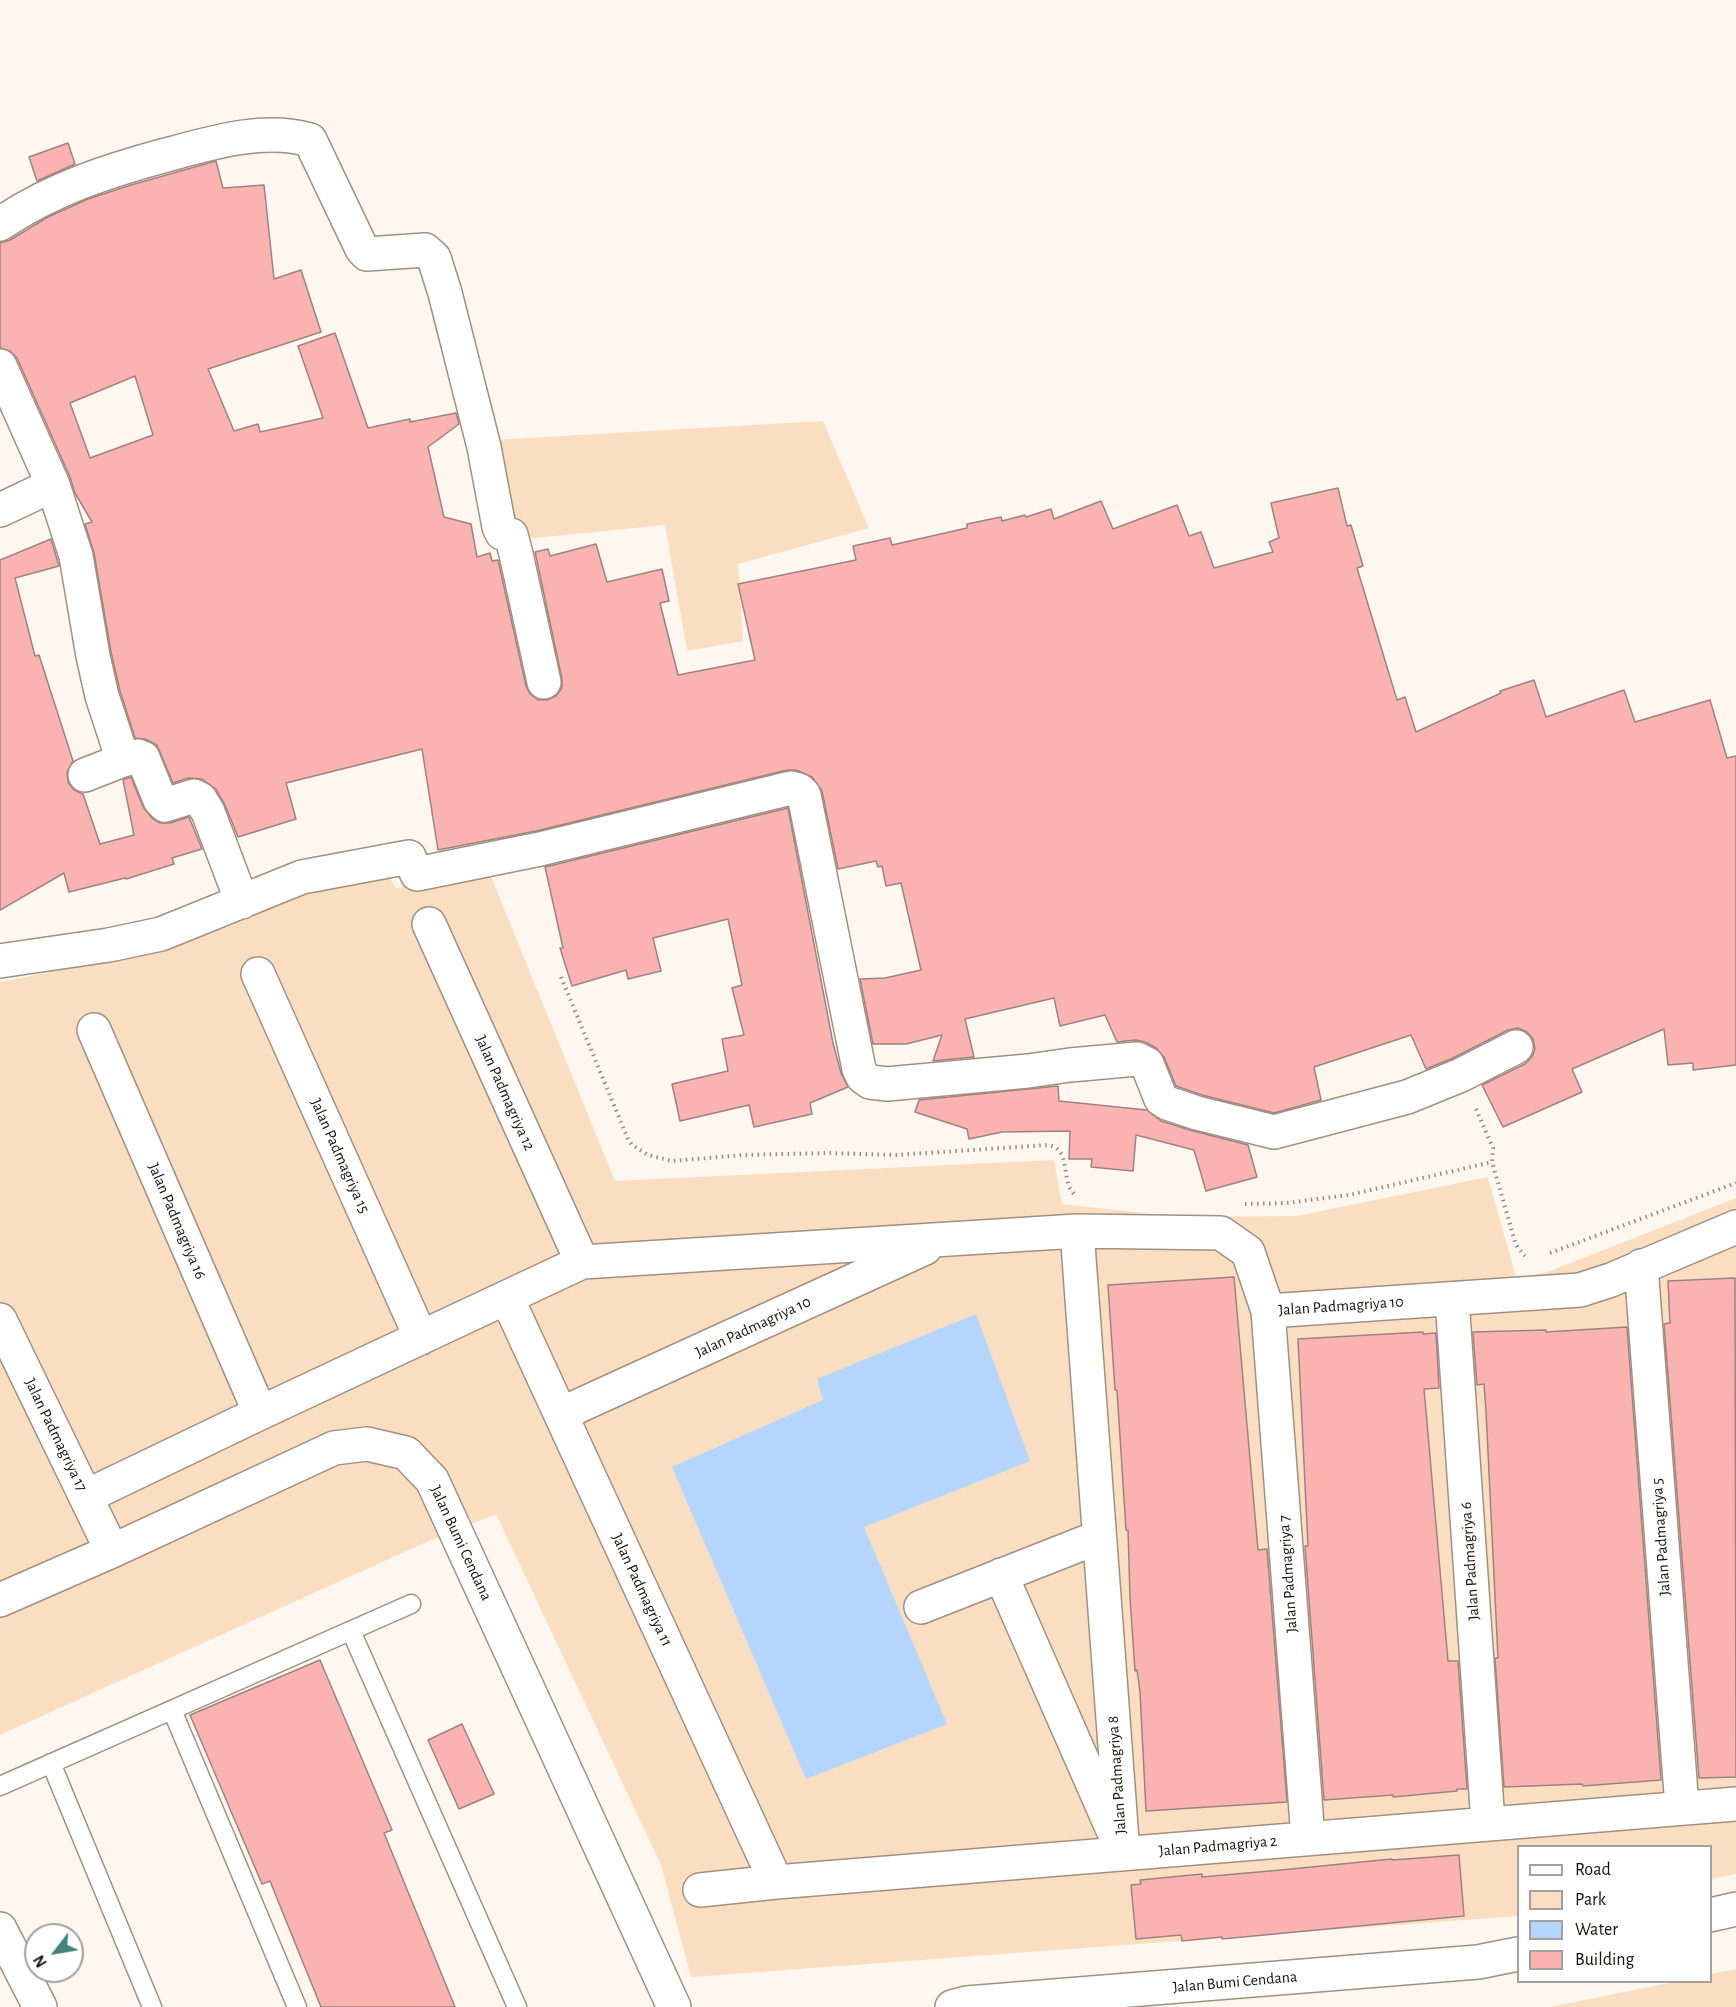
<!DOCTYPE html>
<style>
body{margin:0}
#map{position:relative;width:1736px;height:2007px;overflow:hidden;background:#fef7f0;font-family:"Alegreya Sans",sans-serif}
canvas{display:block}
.legend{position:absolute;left:1517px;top:1845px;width:195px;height:138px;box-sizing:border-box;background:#fff;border:2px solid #a3a09d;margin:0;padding:8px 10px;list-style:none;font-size:18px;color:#18120b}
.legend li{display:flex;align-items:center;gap:12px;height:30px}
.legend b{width:30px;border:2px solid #a3a09d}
.north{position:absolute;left:24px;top:1923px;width:60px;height:60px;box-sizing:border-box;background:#fff;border:2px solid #a3a09d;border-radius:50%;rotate:239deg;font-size:16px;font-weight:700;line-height:24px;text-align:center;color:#18120b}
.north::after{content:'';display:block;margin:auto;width:21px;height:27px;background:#42867b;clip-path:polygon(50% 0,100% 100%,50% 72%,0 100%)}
</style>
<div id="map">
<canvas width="1736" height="2007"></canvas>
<ul class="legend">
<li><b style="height:8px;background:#fff"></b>Road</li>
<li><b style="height:16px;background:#fadec1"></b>Park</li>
<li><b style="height:16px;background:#b3d5fe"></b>Water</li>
<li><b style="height:16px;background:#fbb3b1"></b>Building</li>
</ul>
<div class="north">N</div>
</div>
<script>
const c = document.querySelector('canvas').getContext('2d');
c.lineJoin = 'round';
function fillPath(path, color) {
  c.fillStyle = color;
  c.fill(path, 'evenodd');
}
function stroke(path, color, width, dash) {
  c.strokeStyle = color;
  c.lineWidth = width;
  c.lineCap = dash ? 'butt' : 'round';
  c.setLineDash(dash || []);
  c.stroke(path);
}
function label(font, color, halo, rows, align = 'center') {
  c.font = font + ' "Alegreya Sans",sans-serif';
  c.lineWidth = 5;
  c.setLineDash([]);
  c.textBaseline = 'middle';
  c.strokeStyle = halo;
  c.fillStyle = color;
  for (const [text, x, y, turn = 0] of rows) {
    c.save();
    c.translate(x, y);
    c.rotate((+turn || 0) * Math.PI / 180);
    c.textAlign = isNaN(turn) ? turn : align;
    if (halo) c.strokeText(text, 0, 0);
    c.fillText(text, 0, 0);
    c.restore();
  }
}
fillPath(new Path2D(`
 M823 421 869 528 738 564 743 641 687 651 665 525 515 540 493 440Z
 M490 874 615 1181 1054 1160 1062 1204 1178 1217 1297 1216 1488 1177 1516 1277 1545 1273 1736 1198V1874L1711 1879 1710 1846H1518V1916L691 1977 661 1865 496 1514 422 1544 0 1735V982L167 949 236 924 307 891 388 875 396 888Z
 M1736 1969V2007H1550L1674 1982H1710L1711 1974Z`), '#fadec1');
fillPath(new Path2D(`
 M976 1314 1030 1461 864 1527 947 1724 806 1779 672 1467 823 1400 817 1379Z`), '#b3d5fe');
const building = new Path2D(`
 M68 143 75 164 37 181 29 157Z
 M216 161 223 188 264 185 274 279 301 270 321 332 208 369 234 431 258 424 260 432 323 418 298 346 335 333 368 428 410 419V422L456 413 459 424 428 447 444 517 471 524 477 557 490 553 492 561 498 560 526 686 530 694 538 700H547L556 696 562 688V679L535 552 548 549 550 556 596 544 607 582 662 569 669 601 660 603 678 675 755 660 738 584 856 560 853 546 890 538 892 545 967 528V524L1001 517 1002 521 1025 515 1026 517 1051 509 1054 519 1101 501 1113 529 1177 505 1189 536 1201 532 1214 568 1273 552 1269 542 1279 538 1271 503 1338 488 1347 526 1351 525 1363 566 1357 568 1397 700 1405 697 1416 732 1501 693 1500 691 1534 680 1546 717 1624 690 1635 722 1710 700 1727 758 1736 756V1065L1693 1070V1063L1668 1065 1664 1029 1572 1069 1582 1092 1503 1127 1482 1085 1525 1064 1532 1057 1535 1049 1533 1039 1527 1032 1518 1028 1508 1030 1453 1058 1426 1069 1411 1035 1314 1067 1321 1100 1274 1113 1202 1095 1176 1086 1164 1057 1156 1048 1145 1042 1136 1040 1117 1042 1105 1015 1060 1026 1054 998 965 1019 974 1057 933 1061 942 1035 906 1044H873L860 979 885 978 921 970 901 883 886 886 882 866 878 867 876 861 838 869 822 791 812 777 796 770H787L536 831 438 850 422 749 286 783 296 819 238 837 225 805 216 789 202 779 188 778 173 783 157 745 145 739 135 738 120 691 111 652 94 553 85 524 92 522 75 493 70 477 17 358 10 351 0 348V243L10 240 48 217 88 199 131 185ZM135 376 153 435 90 458 70 403Z
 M51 539 59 566 15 578 35 656 39 655 73 761 67 772 68 782 74 790 83 794 100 844 134 835 123 780 131 777 143 807 152 818 160 823H170L189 817 202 849 172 858 174 864 126 879 125 878 69 892 64 873 0 910V560Z
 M788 808 833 1043 841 1073 848 1087 810 1103 812 1114 754 1127 749 1105 680 1121 672 1084 728 1071 722 1039 744 1035 732 988 742 985 728 919 653 938 661 971 628 979 626 970 572 986 560 948H563L545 867Z
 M1058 1086 1059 1101 1147 1110 1161 1121 1193 1131 1248 1145 1257 1177 1206 1191 1194 1150 1136 1135 1133 1171 1091 1167 1092 1159H1069L1070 1131 1002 1132 969 1139 967 1129 915 1112 919 1100Z
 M1234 1277 1258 1550 1267 1549 1287 1802 1146 1811 1140 1692 1137 1670 1135 1671 1130 1597 1128 1530H1126L1117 1390H1115L1108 1285Z
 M1735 1278 1736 1777 1699 1778 1664 1324 1670 1323 1668 1281Z
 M1627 1327 1661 1780 1583 1786 1582 1784 1504 1787 1495 1658H1498L1486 1411 1484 1384 1477 1385 1473 1332 1546 1330V1332Z
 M1423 1332V1334L1436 1333 1439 1388 1424 1389 1448 1661H1458L1467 1789H1457V1791L1393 1797V1795L1324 1800 1305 1546H1308L1298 1339Z
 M320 1660 392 1830 384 1833 455 2007H321L270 1881 262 1884 190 1715Z
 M462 1724 494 1794 459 1809 428 1740Z
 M1459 1855 1464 1916 1222 1939V1937L1182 1941 1181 1935 1136 1939 1131 1885 1141 1884 1140 1880 1202 1874V1877L1281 1870 1392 1859V1860Z`);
fillPath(building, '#fbb3b1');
stroke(building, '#9c8382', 1.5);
const service = new Path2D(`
 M351 1631 517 2007
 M172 1710 297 2007
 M51 1763 152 2007
 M0 1786 411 1604`);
const minor = new Path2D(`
 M0 224C51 189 110 170 170 154 214 142 265 127 310 140L362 249 367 254 425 250 434 258 445 293 484 447 499 527 502 533 511 535 516 554 544 682
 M0 366 53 485 76 556 93 656 102 696 123 760 138 756 143 758 160 800 165 805 194 796 200 799 208 812 242 902
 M0 510 53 485
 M85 775 123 760
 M429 924 582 1262
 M0 961 109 945 161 934 302 877 409 857 417 874 540 849 791 788 799 790 804 795 859 1069 863 1077 870 1082 887 1084 1028 1071 1070 1065 1137 1059 1147 1064 1161 1099 1167 1103 1197 1113 1274 1132 1407 1097 1461 1075 1516 1047
 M258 974 421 1338
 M94 1030 260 1413
 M1077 1231 1123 1854
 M1641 1266 1682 1807
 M507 1298 776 1882
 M1452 1299 1488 1823
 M1268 1311 1308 1838
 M0 1320 112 1551
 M561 1414 925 1248
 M87 1496 260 1413 582 1262 1077 1231 1221 1233 1248 1252 1268 1311 1580 1290 1611 1280 1736 1227
 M1001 1575 1113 1830
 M0 1600 112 1551 334 1448 367 1444 406 1453 432 1480 674 2007
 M921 1607 1099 1537
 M700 1890 776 1882 1736 1804
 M1710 1915 1736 1909
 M0 1929 40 2007
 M952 2007 967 2003 1478 1962 1518 1954`);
stroke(service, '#a1907f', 21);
stroke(minor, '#a1907f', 36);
stroke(new Path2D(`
 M561 977 628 1139 632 1145 648 1155 672 1161 743 1155 828 1153 896 1155 1048 1145C1072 1149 1060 1179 1074 1194
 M1476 1109 1493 1148 1492 1162 1516 1245 1525 1256
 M1245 1204 1286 1203 1349 1195 1492 1162
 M1550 1253 1736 1183`), '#928b84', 4, [1.5, 4.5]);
stroke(service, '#fff', 18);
stroke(minor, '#fff', 33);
label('16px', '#18120b', '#fff', [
 ["Jalan Padmagriya 12",505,1093,66],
 ["Jalan Padmagriya 15",340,1156,66],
 ["Jalan Padmagriya 16",177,1221,67],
 ["Jalan Padmagriya 10",1341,1306,-4],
 ["Jalan Padmagriya 10",753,1327,-25],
 ["Jalan Padmagriya 17",56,1435,64],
 ["Jalan Padmagriya 5",1661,1537,-94],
 ["Jalan Bumi Cendana",461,1543,65],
 ["Jalan Padmagriya 6",1470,1561,-94],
 ["Jalan Padmagriya 7",1288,1574,-94],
 ["Jalan Padmagriya 11",642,1590,65],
 ["Jalan Padmagriya 8",1117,1775,-94],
 ["Jalan Padmagriya 2",1218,1846,-5],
 ["Jalan Bumi Cendana",1235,1982,-5]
]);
</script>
